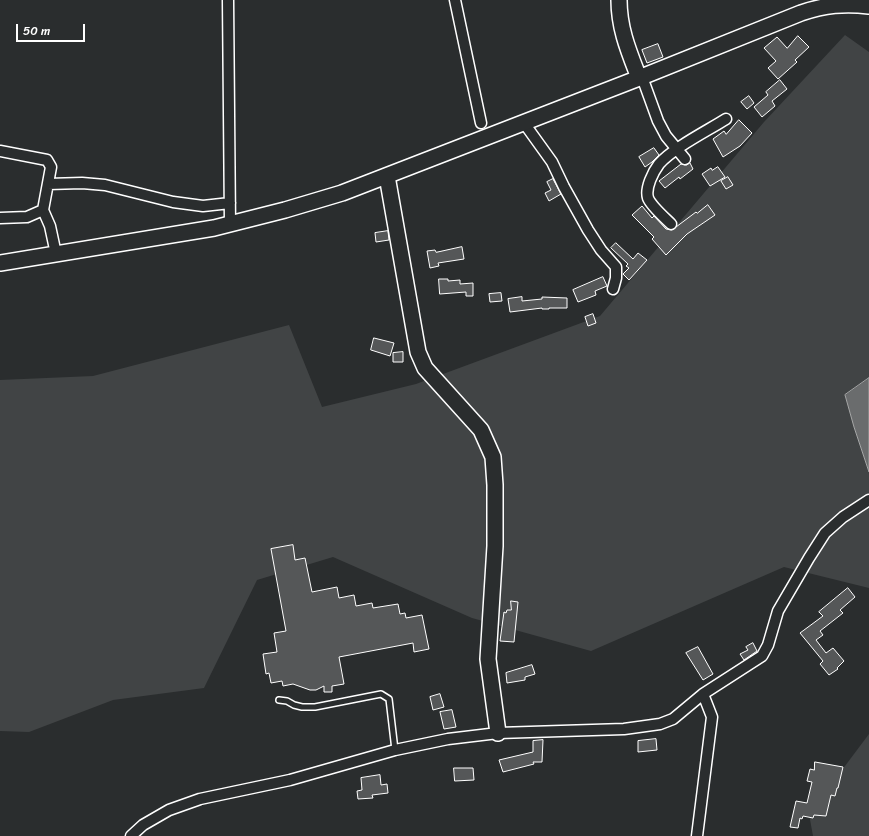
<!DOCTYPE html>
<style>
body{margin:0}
#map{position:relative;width:869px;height:836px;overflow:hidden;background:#2a2d2e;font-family:Sriracha,sans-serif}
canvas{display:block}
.scale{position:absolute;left:16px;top:24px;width:69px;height:18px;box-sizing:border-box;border:2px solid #fff;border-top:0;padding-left:5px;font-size:12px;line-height:14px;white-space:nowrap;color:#fff;-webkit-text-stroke:3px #2a2d2e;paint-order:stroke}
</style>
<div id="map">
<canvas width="869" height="836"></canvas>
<div class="scale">50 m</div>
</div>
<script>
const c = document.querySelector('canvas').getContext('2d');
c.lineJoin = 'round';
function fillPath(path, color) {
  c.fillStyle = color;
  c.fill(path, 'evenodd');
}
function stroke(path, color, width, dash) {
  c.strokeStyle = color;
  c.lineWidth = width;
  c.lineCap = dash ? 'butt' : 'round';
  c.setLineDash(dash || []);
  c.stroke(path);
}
fillPath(new Path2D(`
 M845 35 869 52V378L845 395 869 472V588L784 567 591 651 472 618 333 557 257 580 204 688 113 700 29 732 0 731V380L93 376 289 325 322 407 416 384 600 316 764 122Z
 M869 734V836H813L809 814Z`), '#414445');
const water = new Path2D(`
 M869 378V472L854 427 845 395Z`);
fillPath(water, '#6a6c6d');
stroke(water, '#a6a7a7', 1);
const building = new Path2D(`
 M798 36 809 47 795 60 797 62 778 79 768 68 776 61 764 48 777 37 787 48Z
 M658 44 663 57 647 63 642 50Z
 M780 80 787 89 772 101 775 106 762 117 754 107 768 95 766 92Z
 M749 96 754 103 747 109 741 102Z
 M739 120 752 133 740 146 723 157 713 139 724 131 726 134Z
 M654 148 659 155 652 162 645 167 639 157Z
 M690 163 693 169 680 179 679 177 665 188 659 181 681 164 686 165Z
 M718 167 725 177 710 186 702 174 711 168 712 170Z
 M728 177 733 185 726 189 721 181Z
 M553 179 561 194 549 201 545 193 551 190 547 182Z
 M708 205 715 215 687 234 666 255 652 239 654 237 632 215 642 206 652 218 654 216 666 229 672 230 696 212 697 213Z
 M388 231 389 240 376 242 375 233Z
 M616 243 633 259 638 253 647 260 629 280 623 274 629 268 626 266 628 264 611 248Z
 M462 247 464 259 438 263 439 266 430 268 427 251 435 250 436 252Z
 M603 277 607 286 595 291 596 295 578 302 573 290Z
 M439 279H448V281L460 280V284L473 283V296H466V292L440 294Z
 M501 293 502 301 490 302 489 294Z
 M522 297V301L542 299V297L567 298V308H549V309H542V308L510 312 508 299Z
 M593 314 596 323 588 326 585 317Z
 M374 338 394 343 390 356 371 350Z
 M403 352V362H393V353Z
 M293 545 295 560 305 558 312 592 337 587 339 598 354 595 356 606 372 603 373 608 398 604 400 614 405 613 406 618 422 615 429 649 414 652 413 643 339 657 344 684 332 686V692H324V686L316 690H310L293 684 283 686 282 681 271 683 269 673 266 674 263 654 277 652 274 633 286 631 271 549Z
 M848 588 855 597 840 610 843 613 820 631 823 635 816 640 826 653 833 648 844 661 837 668 838 669 829 675 820 664 823 661 800 633 823 616 819 612Z
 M511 601 518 602 514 642 500 641 504 612 506 613 507 610H511Z
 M753 643 757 651 744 660 740 654 748 650 746 647Z
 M698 647 713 674 703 680 686 653Z
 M532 665 535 674 525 677V680L507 683 506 673Z
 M440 694 444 707 433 710 430 697Z
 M452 710 456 727 444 729 440 712Z
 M656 739 657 750 638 752V741Z
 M543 740 542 762H533L534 764 503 772 499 760 533 752V741Z
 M815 762 843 767 838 788H837L835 796 831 795 826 816 814 815 813 818 803 816 802 819 800 818 798 828 790 827 796 801 807 803 812 782 807 781 810 769 814 770Z
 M454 768H473L474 780 455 781Z
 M380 775 381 785 387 784 388 793 372 795 373 798 358 799 357 791 362 790 361 778Z`);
fillPath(building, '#555758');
stroke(building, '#fff', 1);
const lane = new Path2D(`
 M279 700 287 701 294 705 302 707H315L381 694 389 699 395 750`);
const street = new Path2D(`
 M228 0 230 224
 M455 0 481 123
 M642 77 658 121 666 136 685 159
 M524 123 552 162 564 187 588 230 601 250 616 267V278L613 289
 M0 151 47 160 51 167 43 210 50 226 56 254
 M48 184 82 183 105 185 173 202 203 206 230 203
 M0 218 27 217 43 210
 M671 224C665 218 651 206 648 198 645 188 653 172 659 164 673 148 707 131 726 119
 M131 836 143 825 169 810 200 799 290 780 395 750 448 739 498 733 624 729 660 724 673 719 703 694 762 656 768 645 778 611 809 558 825 533 843 517 869 500
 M697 836 712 717 703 694`);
const secondary = new Path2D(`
 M619 0C619 29 629 52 639 78
 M387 176 418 352 425 368 481 430 493 457 495 485V546L488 659 498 733
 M0 263 214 228 285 210 342 193 639 78 801 13C825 5 844 3 869 6`);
stroke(lane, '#fff', 8);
stroke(street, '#fff', 13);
stroke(secondary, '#fff', 18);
stroke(lane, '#2a2d2e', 5);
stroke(street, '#2a2d2e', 10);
stroke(secondary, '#2a2d2e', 15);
</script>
